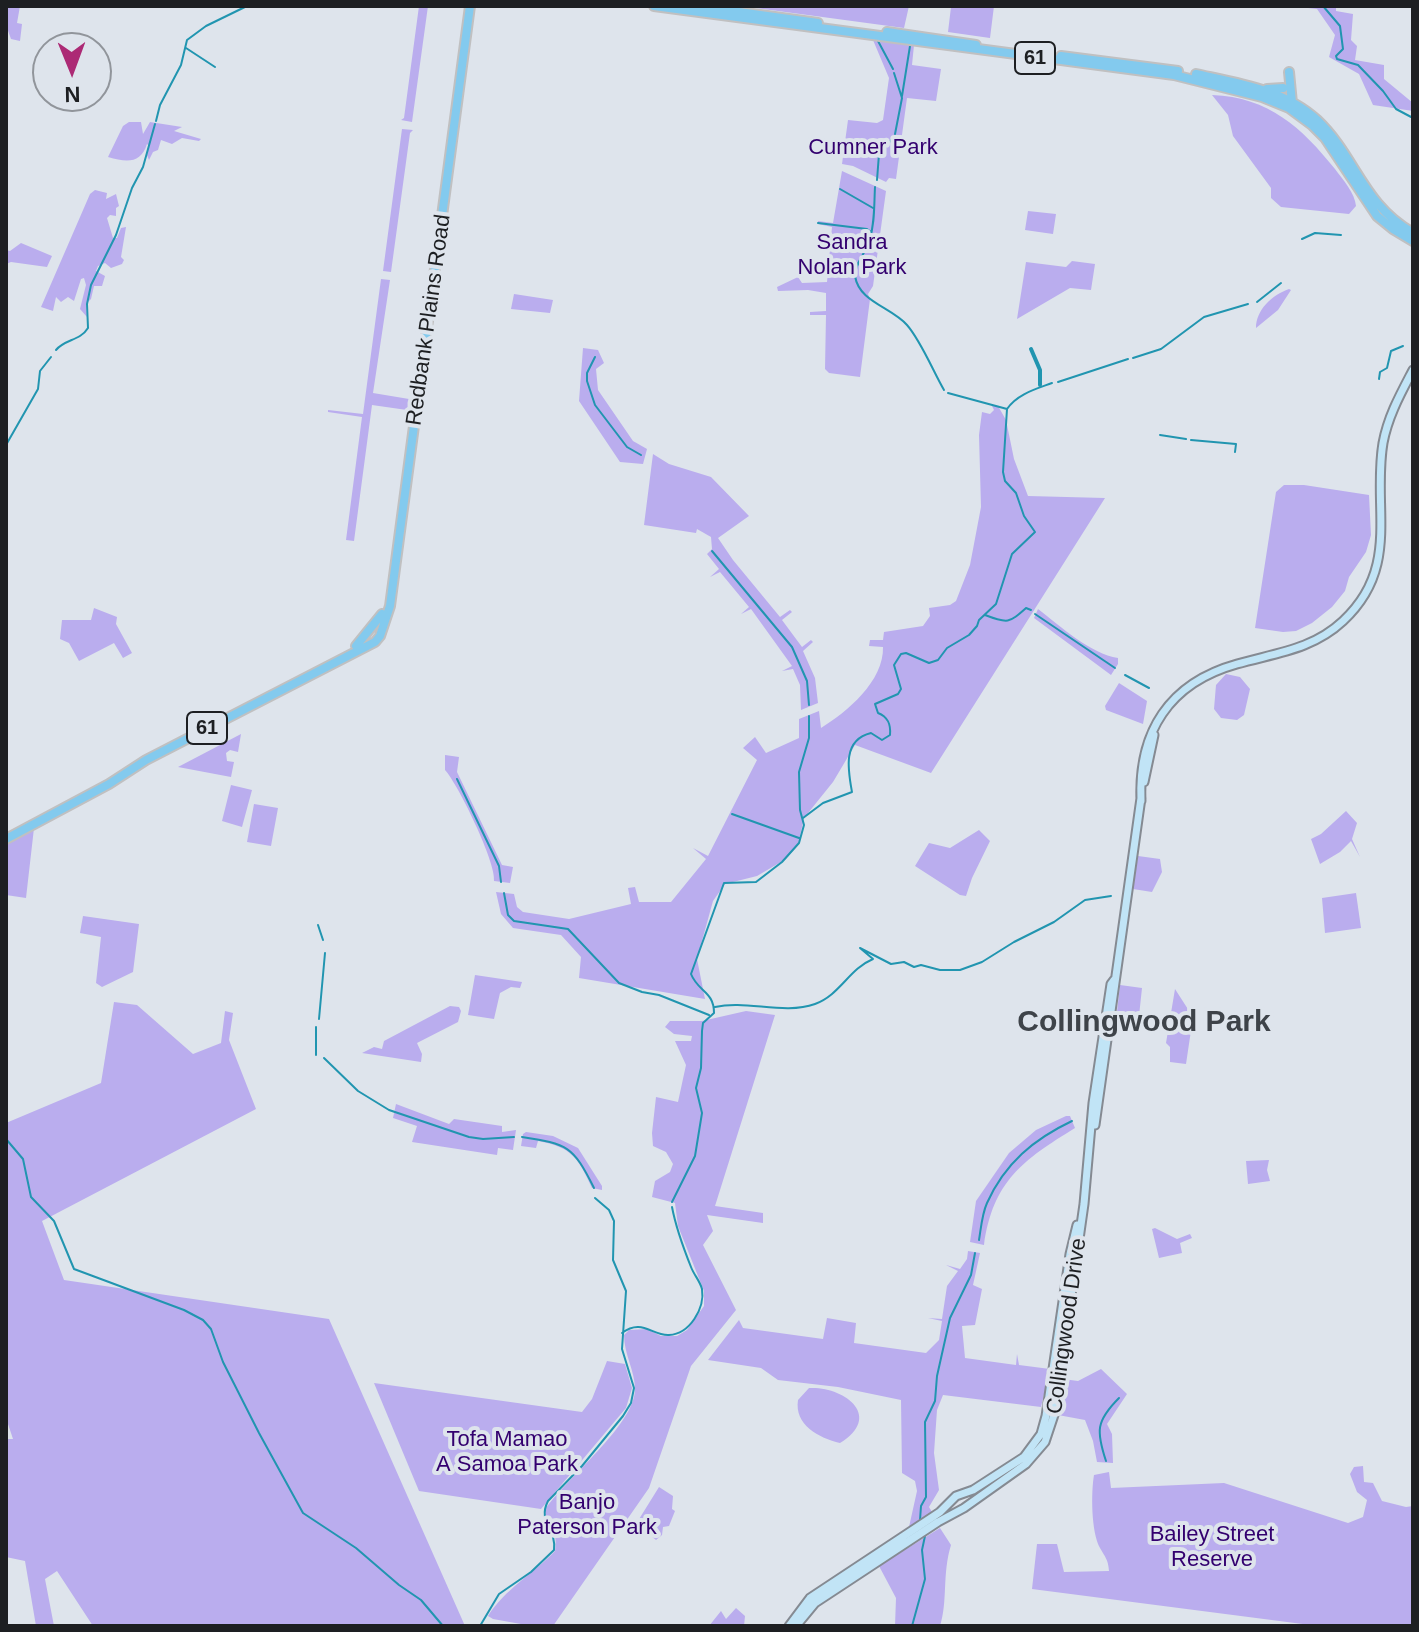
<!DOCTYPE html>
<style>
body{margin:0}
#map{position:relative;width:1419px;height:1632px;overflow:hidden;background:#dee4ec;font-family:Helvetica,sans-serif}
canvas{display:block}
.frame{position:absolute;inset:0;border:8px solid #1d1f22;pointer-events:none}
.north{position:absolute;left:32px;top:32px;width:80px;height:80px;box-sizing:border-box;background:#dee4ec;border:2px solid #91959b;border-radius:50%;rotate:179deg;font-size:22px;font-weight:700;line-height:32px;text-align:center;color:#1d1f22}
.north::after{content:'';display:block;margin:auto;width:28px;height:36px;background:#ac2a75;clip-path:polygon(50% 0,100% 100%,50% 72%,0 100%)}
</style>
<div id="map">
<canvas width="1419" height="1632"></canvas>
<div class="frame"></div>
<div class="north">N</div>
</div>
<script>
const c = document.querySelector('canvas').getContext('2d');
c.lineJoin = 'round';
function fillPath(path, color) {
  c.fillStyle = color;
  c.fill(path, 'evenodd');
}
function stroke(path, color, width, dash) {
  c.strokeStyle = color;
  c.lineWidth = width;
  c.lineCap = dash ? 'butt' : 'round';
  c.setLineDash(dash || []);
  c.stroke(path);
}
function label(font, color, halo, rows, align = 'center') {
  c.font = font + ' Helvetica,sans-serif';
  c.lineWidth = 8;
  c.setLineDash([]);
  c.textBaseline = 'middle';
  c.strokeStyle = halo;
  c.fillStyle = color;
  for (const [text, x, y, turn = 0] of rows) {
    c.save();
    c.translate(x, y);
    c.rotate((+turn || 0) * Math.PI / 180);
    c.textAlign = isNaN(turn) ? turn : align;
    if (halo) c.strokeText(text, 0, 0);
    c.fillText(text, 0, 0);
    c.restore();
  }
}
fillPath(new Path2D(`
 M6 6H20L17 23 22 24 20 41 11 39 6 25Z
 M419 6H428L412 122 401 120 404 118Z
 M741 6H909L904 28Z
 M941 6H994L990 38 948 32 951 7Z
 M1336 6V11L1353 14 1351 40 1357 46 1355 60 1384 65V79L1413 103V111L1373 105 1359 74 1329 57 1335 35 1317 9 1299 7Z
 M873 40 914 45 912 65 941 69 936 101 907 98 896 179 889 178 886 182 853 166 842 164 848 120 877 123 883 120 889 78Z
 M1212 95C1269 97 1302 128 1335 169 1343 180 1355 193 1356 206L1349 214 1281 207 1271 198V188L1233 136 1228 115Z
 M129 122H141L143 134 150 122 182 127 174 131 201 139 199 141 182 138 172 144 161 140 158 150 153 152 149 160 147 155 149 146 147 144C141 163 128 163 108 157L123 126Z
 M402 129 413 130 410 133 391 272 383 271Z
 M842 171 886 191 873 286 868 294 870 299 860 377 829 373 825 369 826 315H810V312L826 311V293L808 290 778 291 777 287 798 277 802 283 827 282 832 227 818 224V221L833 223Z
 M95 190 107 193 106 199 116 194 119 206 116 208V216L110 215 107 218 113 238H117L121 228 126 227 121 257 124 260 122 264 111 268 105 263 98 266 96 271 105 276 102 286H94L91 299 86 304 87 317 80 309 86 285 84 278 81 279 74 301 68 297 61 302 56 297 53 311 41 307 90 194Z
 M1028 211 1056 214 1053 234 1025 230Z
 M21 243 52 256 47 267 11 262 6 264V250L10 251Z
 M1072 261 1095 264 1091 290 1070 288 1017 319 1026 262 1066 267Z
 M381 279 390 280 373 393 409 399 407 410 372 405 354 541 346 540 362 417 328 412V410L363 414Z
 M1289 289 1291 290 1278 310 1256 328C1256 310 1272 295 1289 289Z
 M514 294 553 300 550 313 511 309Z
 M583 348 598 350 604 363 596 369 598 390 633 441 647 449 643 464 620 462 579 401Z
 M992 406H998L1006 420 1014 459 1028 496 1105 498 931 773 855 745 833 782 804 818 798 845 786 859 757 876 725 884 713 901 697 959 705 999 579 978 581 957 561 935 513 928 501 914 496 892 514 894 517 907 523 912 569 919 631 904 628 888 635 887 639 902H671L706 859 693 848 708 856 757 760 743 748 755 737 766 753 799 738V719L819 711 821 728C847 712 884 681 883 647L869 646 870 640H883L884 632 923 626 930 616 929 608 950 605 956 601 970 565 981 507 979 435 982 412 990 414 994 410Z
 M653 454 669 464 711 477 749 516 718 538 733 560 780 617 790 610 792 612 782 620 802 647 811 640 813 642 803 651 815 678 818 703 801 710 800 685 793 669 782 671 792 666 751 609 741 614 749 607 720 572 710 577 719 569 707 554 712 549 711 537 697 529 696 533 644 525Z
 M1284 485H1304L1369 495 1371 535 1366 552 1349 577 1345 591 1332 607 1312 623 1296 631 1283 632 1255 628 1276 492Z
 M94 608 117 617 116 624 132 653 123 658 114 643 79 661 69 643 60 639 62 620H91Z
 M1038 609C1060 626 1091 654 1118 658V664L1111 675 1034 618Z
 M1226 674 1240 677 1250 689 1244 715 1237 720 1221 718 1214 709 1216 685Z
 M1119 683 1147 701 1143 724 1106 710 1105 706Z
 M241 734 238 752 230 750 226 753 227 761 234 762 231 777 178 767Z
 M445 755 459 757 457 772 502 865 513 867 510 883 494 881C497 864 458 784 445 770Z
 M231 785 252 790 242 827 222 821Z
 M254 804 278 808 271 846 247 842Z
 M1346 811 1357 823 1352 839 1360 857 1351 841 1340 852 1320 864 1311 839 1321 834Z
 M34 828 26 898 6 895V844Z
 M979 830 990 841 972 878 966 896 960 895 915 866 929 843 950 848Z
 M1138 856 1160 859 1162 872 1152 892 1133 889Z
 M1356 893 1361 928 1325 933 1322 898Z
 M83 916 139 924 133 972 102 987 96 983 101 937 80 933Z
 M475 975 522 982 520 988 511 987 500 993 494 1019 468 1015Z
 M1120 985 1142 988 1139 1016 1117 1012Z
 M1175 989 1193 1017 1186 1064 1170 1062V1047L1166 1043Z
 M114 1002 137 1005 193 1054 221 1043 225 1011 233 1013 229 1040 256 1109 42 1221 64 1280 329 1319 465 1626H93L57 1571 45 1579 54 1626H36L25 1561 6 1557V1439H13L6 1418V1123L101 1083Z
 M450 1006 459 1007 461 1011 458 1022 417 1043 422 1054 421 1062 362 1053 374 1047 382 1049 384 1041Z
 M746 1011 775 1015 715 1206 763 1213V1223L707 1215 713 1231 703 1245 736 1310 691 1366 649 1488 553 1626H532L493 1619 488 1616C505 1589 533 1574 555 1551 559 1529 547 1530 544 1511 565 1479 635 1425 635 1389 635 1371 624 1354 624 1335L629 1330 647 1329 661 1336H677L687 1330 704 1306V1291L678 1226 675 1203 652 1197 655 1181 670 1172 673 1164 666 1152 653 1146 652 1133 656 1097 678 1102 686 1065 675 1041H691L692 1036 674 1034 665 1027 670 1021H702Z
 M396 1104 449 1124 454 1119 502 1126V1132L516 1130 513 1150 498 1148 497 1155 412 1142 417 1126 393 1118Z
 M1066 1116H1070L1075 1128C1023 1160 993 1181 984 1245L970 1242 976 1201 1009 1153 1036 1130Z
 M526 1132 553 1136 578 1148 602 1186V1190L592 1188C578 1158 572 1147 538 1141L536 1148 521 1146 523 1134Z
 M1269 1160 1267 1170 1270 1181 1248 1184 1246 1161Z
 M1155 1228 1177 1239 1190 1234 1192 1238 1180 1243 1182 1253 1159 1258 1152 1229Z
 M968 1251 980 1253 973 1285 982 1289 975 1325 962 1326 965 1358 1016 1365 1017 1354 1019 1365 1050 1369 1041 1407 943 1395 937 1410 934 1453 939 1490 929 1507 932 1512 909 1527 917 1491 915 1481 902 1473 901 1400 838 1387 778 1380 761 1368 708 1360 739 1320 743 1328 823 1339 827 1318 856 1323 854 1343 926 1353 939 1340 942 1321 928 1318 942 1319 947 1286 958 1271 946 1265 960 1269 967 1259Z
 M607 1361 625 1364 632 1388 626 1408 541 1509 419 1491 374 1383 582 1412 592 1399Z
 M1101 1369 1127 1394 1107 1424 1112 1434 1113 1463 1097 1462 1093 1441 1085 1420 1058 1415 1063 1379 1078 1381Z
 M809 1388C844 1386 884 1416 840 1443 819 1438 794 1425 798 1400Z
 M1363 1466 1364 1482 1373 1483 1382 1501 1406 1507 1413 1506V1626H1318L1032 1589 1037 1544H1057L1064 1572 1109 1571C1108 1559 1105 1557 1100 1548 1091 1532 1091 1492 1094 1475L1109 1472 1111 1488 1224 1483 1348 1523 1363 1517 1367 1500 1357 1492 1350 1474 1354 1467Z
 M659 1487 673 1496 672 1509 675 1511 669 1526 663 1527 662 1535 656 1540 636 1524Z
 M940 1528 951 1545C942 1574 948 1602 940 1626H895L896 1598 879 1566Z
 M736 1608 745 1616 744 1626H709L721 1611 726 1619Z`), '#baadee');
stroke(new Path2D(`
 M1323 6 1340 26 1343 49 1336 56 1337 59 1358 65 1383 91 1396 109 1413 118
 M878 41 893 69
 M186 48 215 67
 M894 73 902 98 895 134
 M902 96 910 46
 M156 121 160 105 181 65 187 40 206 26 247 6
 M877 180 879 154 893 138
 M875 187C874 205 875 224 869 242 866 252 854 265 855 276 859 302 891 307 907 325 921 341 933 371 944 390
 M840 189 873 208
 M818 223 867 229 871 232
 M1302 239 1315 233 1341 235
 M1257 302 1281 283
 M56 350C65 339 80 341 88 328L87 304 91 285 116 235 132 188 143 167 155 124
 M595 357 587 373V381L595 405 627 447 641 455
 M1133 358 1161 349 1204 317 1248 304
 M1379 379 1380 372 1387 368 1391 351 1403 346
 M1058 382 1128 359
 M948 393 1007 409
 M1160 435 1186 439
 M1191 440 1236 444 1235 452
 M6 445 38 389 40 371 51 357
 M712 551 792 647 807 681 809 705
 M1035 614 1115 668
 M985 615C1008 624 1009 623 1026 608L1031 610
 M1125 675 1149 688
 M457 779 499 866 501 882
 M732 814 799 838
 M803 818 823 803 852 792C848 770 842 740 871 733L882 740 890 735C891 724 888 717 878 713L875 704 898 694 901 689 894 665 901 654 906 653 929 663 938 660 947 648 969 635 977 626 979 620 996 604 1012 554 1035 532 1024 516 1016 493 1005 481 1003 472 1007 409C1017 394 1036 389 1052 383
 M504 893 508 915 514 921 568 929 619 983 642 992 659 995 709 1015
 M318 925 323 940
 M715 1007C747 1000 784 1015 815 1004 840 995 849 969 873 959L860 948 891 964 904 962 914 967 921 965 940 970H960L982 962 1014 942 1054 922 1085 900 1111 896
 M319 1019 325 953
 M316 1027V1055
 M324 1058 358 1091 389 1110 469 1137 483 1139 514 1137
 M522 1137C568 1144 573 1146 594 1188
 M6 1139 23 1159 31 1197 54 1221 74 1269 184 1310 203 1320 211 1329 223 1362 259 1433 303 1513 356 1548 399 1585 421 1600 443 1626
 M672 1202 695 1156 702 1113 696 1088 701 1068 702 1031 703 1023 714 1013C714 991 698 992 691 974L724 883 756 882 782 862 799 843 804 825 800 810 799 772 809 738V716
 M979 1240C981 1228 982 1214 987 1203 1005 1163 1034 1139 1072 1121
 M622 1333C642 1318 652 1336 669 1335 690 1334 705 1308 702 1289 700 1281 694 1275 691 1267 683 1247 676 1228 672 1207
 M1106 1461C1096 1431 1096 1421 1119 1398
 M920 1520 921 1506 926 1497 925 1422 935 1401 937 1376 950 1318 971 1275 975 1253
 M480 1626 499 1594 531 1572 554 1550C557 1530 537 1522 548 1501L582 1466 623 1416 631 1403 634 1388 622 1349 626 1291 613 1260 614 1221 609 1210 595 1198
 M912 1626 925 1579 922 1550 925 1536`), '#2195b0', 2);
stroke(new Path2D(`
 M1031 349 1040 370V385`), '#2195b0', 4);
const secondary = new Path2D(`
 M1144 782 1154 735
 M1141 801C1138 732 1169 683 1237 664 1275 653 1312 650 1343 621 1401 567 1372 508 1383 443 1388 416 1401 393 1413 370
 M1095 1125 1141 798
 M789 1626 810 1598 940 1512 956 1496 973 1490 1024 1457 1041 1434 1046 1416 1070 1254 1077 1225
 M796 1626 815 1603 938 1522 964 1508 1026 1464 1045 1442 1054 1415 1084 1204 1093 1103 1111 984 1114 980`);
const primary = new Path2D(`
 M654 6 1174 75 1262 97 1289 108 1312 125 1325 138 1377 216 1393 229 1413 241
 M695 6 818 23
 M887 32 976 45
 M1061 56 1178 71
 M1289 72 1292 103
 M1196 74C1237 83 1285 90 1317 120 1356 157 1362 204 1413 233
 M1267 89 1283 88
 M356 646 382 614
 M6 839 109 784 146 760 375 642 380 636 390 606 470 6`);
stroke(secondary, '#858a92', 11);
stroke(primary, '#c0c0c1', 12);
stroke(secondary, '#c1e4f6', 7);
stroke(primary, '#83caee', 8);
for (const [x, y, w] of [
 [1035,58,40],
 [207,728,40]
]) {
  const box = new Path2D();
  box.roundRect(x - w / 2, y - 16, w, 32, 6);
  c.fillStyle = '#dee4ec';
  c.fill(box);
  stroke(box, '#1d1f22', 2);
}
label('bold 20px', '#1d1f22', null, [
 ["61",1035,58],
 ["61",207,728]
]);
label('22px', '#33006f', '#dee4ec', [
 ["Cumner Park",873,148],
 ["Sandra",852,243],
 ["Nolan Park",852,268],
 ["Tofa Mamao",507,1440],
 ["A Samoa Park",507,1465],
 ["Banjo",587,1503],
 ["Paterson Park",587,1528],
 ["Bailey Street",1212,1535],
 ["Reserve",1212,1560]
]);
label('22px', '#1d1f22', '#dee4ec', [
 ["Redbank Plains Road",429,320,-82],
 ["Collingwood Drive",1067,1326,-82]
]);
label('bold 30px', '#3e4349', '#dee4ec', [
 ["Collingwood Park",1144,1023]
]);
</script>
